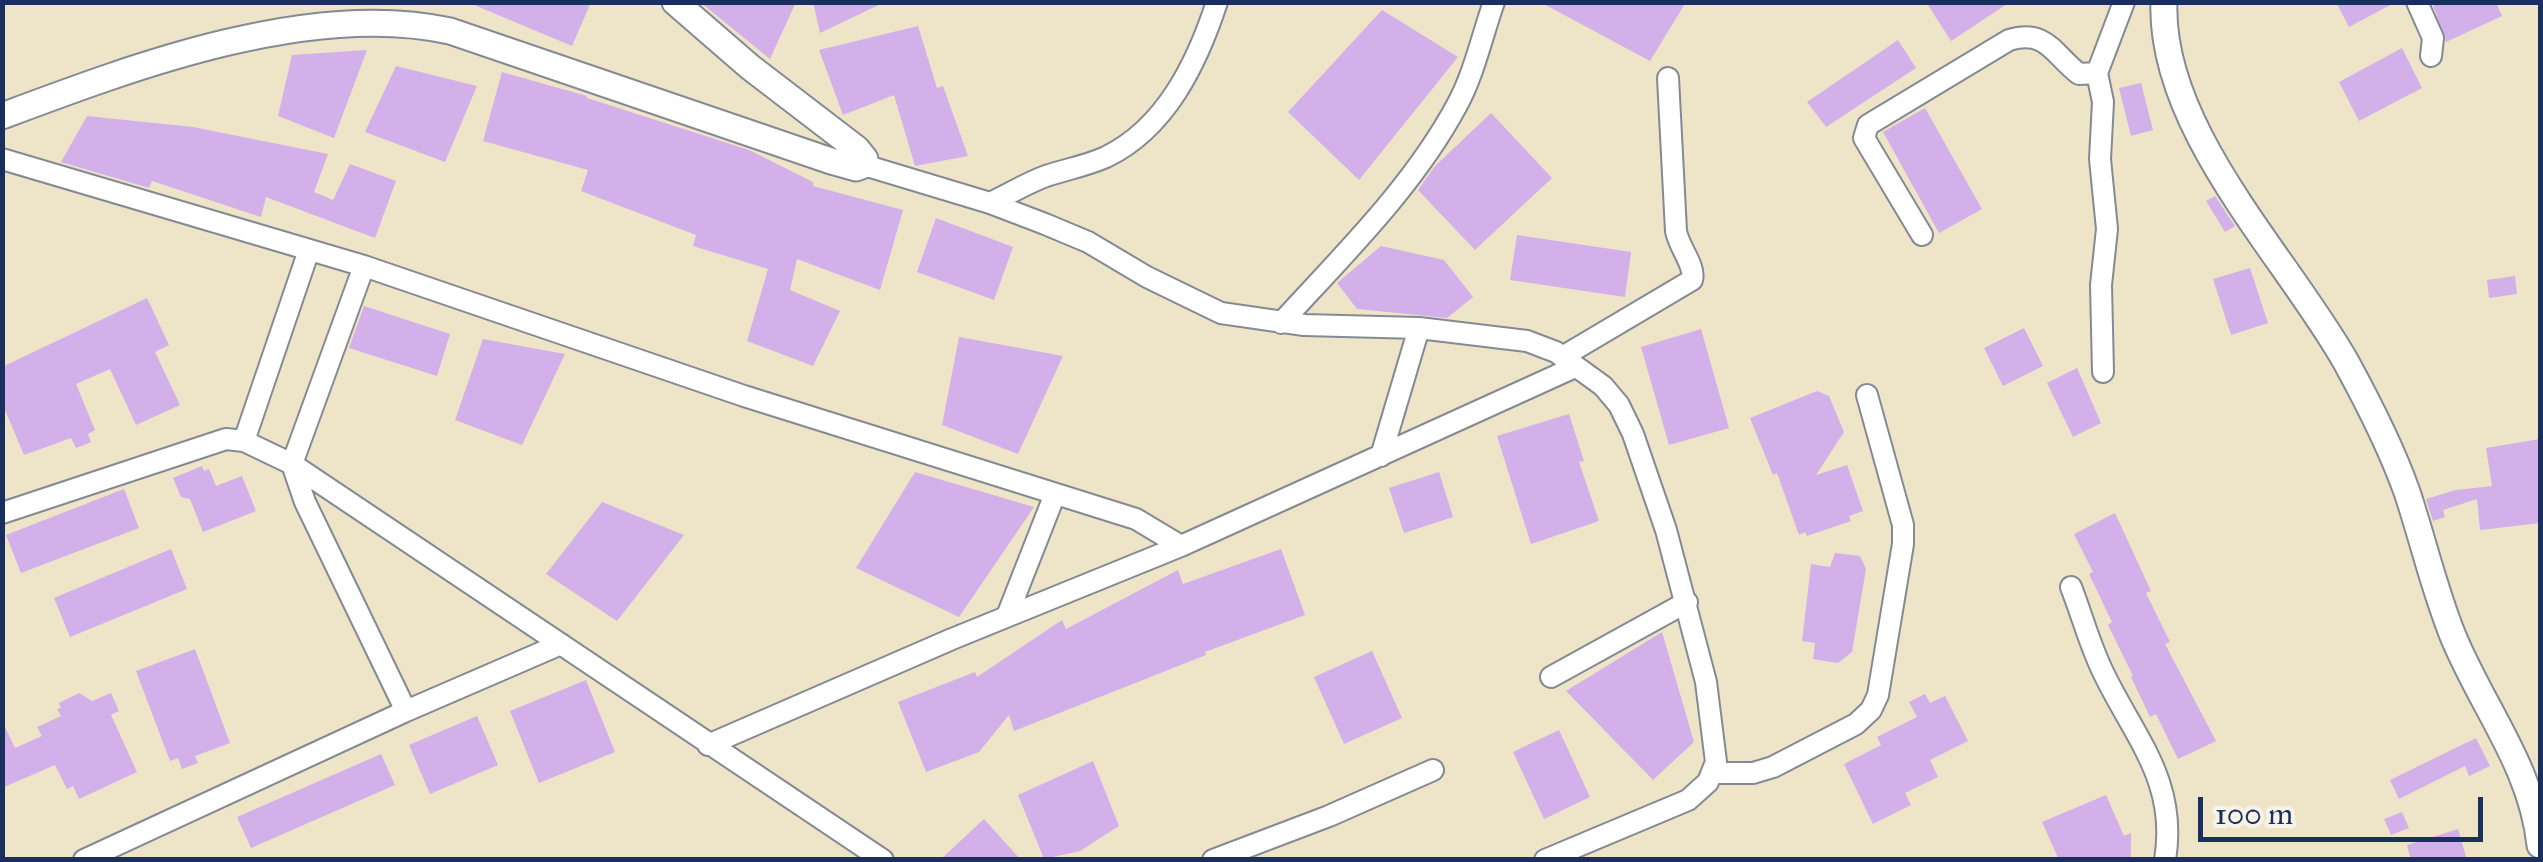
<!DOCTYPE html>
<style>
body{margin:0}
#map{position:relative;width:2543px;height:862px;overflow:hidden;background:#eee4c8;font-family:"IM FELL Great Primer",serif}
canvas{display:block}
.frame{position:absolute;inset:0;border:5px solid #1b2f5e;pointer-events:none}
.scale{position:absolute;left:2198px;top:797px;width:285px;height:45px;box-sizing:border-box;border:5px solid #1b2f5e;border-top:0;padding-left:12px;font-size:30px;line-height:35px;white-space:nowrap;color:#1b2f5e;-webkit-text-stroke:8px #f7f3e8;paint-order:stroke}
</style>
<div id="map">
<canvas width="2543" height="862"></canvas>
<div class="frame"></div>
<div class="scale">100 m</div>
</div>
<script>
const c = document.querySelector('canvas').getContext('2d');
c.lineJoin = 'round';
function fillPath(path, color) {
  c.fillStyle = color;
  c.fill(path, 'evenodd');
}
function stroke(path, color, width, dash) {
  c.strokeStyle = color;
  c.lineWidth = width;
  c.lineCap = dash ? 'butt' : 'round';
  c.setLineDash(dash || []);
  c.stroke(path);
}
fillPath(new Path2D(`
 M467 2H591L572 46Z
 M700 2H796L770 59Z
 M813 2H885L820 33Z
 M1540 2H1686L1650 61Z
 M1926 2H2010L1951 41Z
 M2336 2H2396L2349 27Z
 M2432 2H2496L2502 16 2446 42Z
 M1382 10 1458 57 1359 180 1288 112Z
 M918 26 937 88 943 86 968 156 915 166 894 95 843 115 819 50Z
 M1898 40 1916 68 1826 127 1807 102Z
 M2402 48 2422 88 2359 121 2339 82Z
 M367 50 334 138 278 116 292 55Z
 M396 66 477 86 445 162 365 132Z
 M502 72 587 96V98L749 150 813 182V186L903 210 880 290 797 259 790 290 840 311 813 366 747 341 768 269 693 246 696 235 581 191 588 170 483 141Z
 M2141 83 2153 130 2131 136 2119 88Z
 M1925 108 1982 209 1939 233 1883 132Z
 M1491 113 1552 178 1475 250 1418 190 1435 166Z
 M87 116 193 127 328 154 314 192 333 200 350 164 396 181 375 238 266 197 261 217 152 181 149 188 61 162Z
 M2215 196 2235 226 2225 232 2206 201Z
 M936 218 1013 247 994 300 917 272Z
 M1517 235 1631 252 1625 297 1510 280Z
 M1381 246 1444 260 1473 297 1447 318 1357 309 1337 283Z
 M2250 268 2268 323 2231 335 2213 279Z
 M2515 276 2517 294 2489 298 2487 280Z
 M147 298 169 345 155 352 180 405 136 425 110 369 76 384 95 430 88 434 91 442 76 448 71 438 24 455 2 403V367Z
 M364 306 450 334 437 376 349 348Z
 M2024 328 2043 366 2003 386 1984 348Z
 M1701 329 1729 428 1669 445 1641 347Z
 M959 337 1063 356 1018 454 942 425Z
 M483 339 565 354 522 445 455 420Z
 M2077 368 2101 423 2073 437 2047 383Z
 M1817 391 1829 396 1844 432 1816 475 1847 465 1863 511 1849 516 1851 521 1807 536 1805 532 1799 535 1777 473 1773 475 1750 418Z
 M1569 414 1584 461 1579 462 1599 521 1531 544 1497 436Z
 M2540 439V523L2480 530 2477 499 2443 510 2445 517 2433 521 2426 499 2456 490 2492 486 2486 448Z
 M202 466 204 471 209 469 216 486 242 476 256 511 203 532 190 499 181 497 173 478Z
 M915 472 1034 507 959 617 856 568Z
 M1439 472 1453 517 1404 533 1389 488Z
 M124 489 139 528 21 573 6 535Z
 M602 502 684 535 617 621 546 574Z
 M2115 513 2151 591 2146 593 2170 642 2165 644 2216 741 2178 759 2156 714 2150 717 2131 677 2133 676 2108 625 2112 622 2089 574 2093 572 2074 534Z
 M171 549 187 589 70 637 54 598Z
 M1281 549 1305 615 1205 652 1206 655 1014 731 1009 715 979 752 926 772 898 702 975 672 977 677 1062 620 1066 629 1178 570 1183 584Z
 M1835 553 1860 556 1866 569 1852 652 1838 663 1813 659 1815 643 1802 641 1811 564 1830 567Z
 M1662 632 1694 742 1653 780 1566 691Z
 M195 649 230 743 195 756 198 763 182 769 178 758 170 761 136 671Z
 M1372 651 1402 718 1344 744 1314 677Z
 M586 680 615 752 539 783 510 711Z
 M79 693 92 701 111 693 119 711 111 715 137 772 79 799 73 786 67 789 55 765 2 788V721L15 748 42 736 37 727 61 716 57 709 61 708 59 703Z
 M1925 694 1930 703 1945 696 1968 741 1930 760 1938 777 1905 793 1911 805 1873 824 1844 764 1881 745 1877 737 1917 717 1909 702Z
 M477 716 498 765 430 794 409 745Z
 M1559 730 1590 797 1544 819 1513 752Z
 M2476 738 2490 766 2469 776 2465 766 2399 799 2390 780Z
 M381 754 395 785 251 848 237 817Z
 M1093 761 1119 826 1080 851 1044 859 1018 795Z
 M2106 795 2124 836 2131 833V860H2059L2042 822Z
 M2402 812 2409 828 2391 835 2384 819Z
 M984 819 1021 860H940Z
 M2458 829 2467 860H2411L2407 845Z`), '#d3b0ea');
const minor = new Path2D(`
 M2417 2 2433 38 2431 56
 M2097 73 2103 102 2100 159 2107 229 2101 285 2103 372
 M2 159 364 266 744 396 1136 519 1181 546 1575 367
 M864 165 990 203 1045 224 1088 242 1147 277 1221 313 1304 325 1419 328 1527 341 1556 352 1603 386 1619 405 1633 434 1666 530 1706 682 1716 762 1708 782 1688 800 1545 860
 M990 203C1009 194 1027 183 1046 176 1067 169 1086 166 1106 157 1166 128 1197 63 1217 2
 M1922 235 1864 138 1868 125 2009 40C2047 29 2053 54 2079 74L2097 73 2124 2
 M364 266 292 464 305 502 406 711
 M1281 323C1343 255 1413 187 1457 105 1474 74 1482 36 1494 2
 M1562 357 1692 280C1696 266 1679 248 1676 231L1668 78
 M244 441 309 250
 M1381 456 1419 328
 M2 513 226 439 244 441 292 464 883 860
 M2071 587C2082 615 2090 646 2104 674 2135 738 2178 782 2165 860
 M1007 616 1055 494
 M1551 677 1687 602
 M708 745 952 639 1181 546
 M1713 773H1753L1773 767 1856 724 1871 710 1878 695 1903 544V525L1867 395
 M84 860 406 711 561 644
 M1213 860 1329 816 1433 770`);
const tertiary = new Path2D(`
 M2164 2C2159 129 2286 256 2346 362 2369 404 2391 447 2407 492 2423 540 2434 589 2453 636 2482 707 2532 767 2540 845
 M2 116C133 67 310 0 450 31L831 161 856 168 864 165 865 159 857 149 750 67 675 2`);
stroke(minor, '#848a93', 24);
stroke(tertiary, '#848a93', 29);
stroke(minor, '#fff', 20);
stroke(tertiary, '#fff', 25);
</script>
